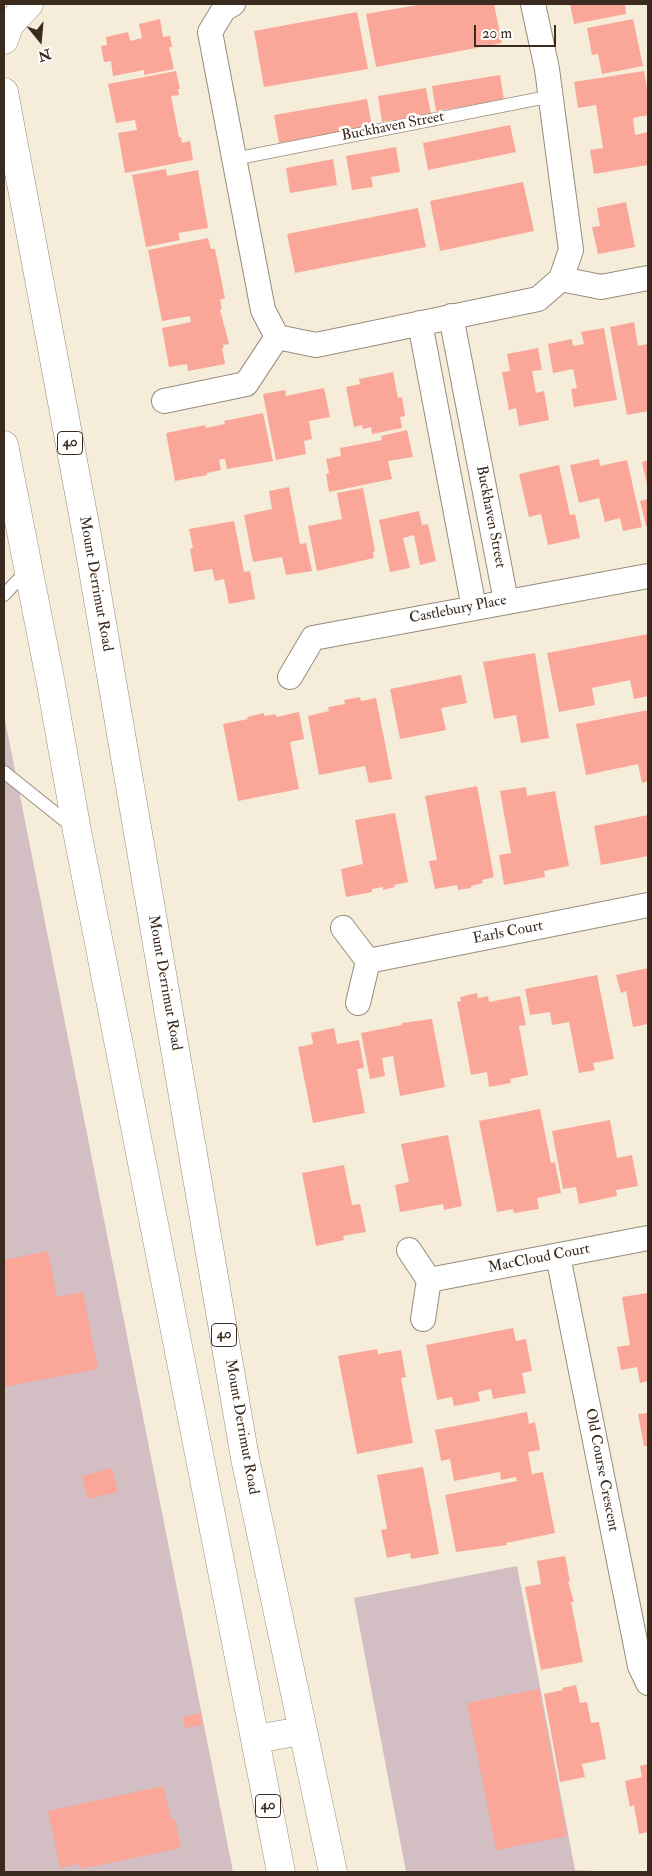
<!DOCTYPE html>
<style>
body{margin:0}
#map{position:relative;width:652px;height:1876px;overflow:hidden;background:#f5edda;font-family:"IM FELL Double Pica",serif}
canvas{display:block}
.frame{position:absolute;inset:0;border:5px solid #3b2a1e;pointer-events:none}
.north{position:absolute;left:15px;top:15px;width:50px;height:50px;-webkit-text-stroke:4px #fff;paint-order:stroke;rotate:163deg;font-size:14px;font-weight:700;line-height:20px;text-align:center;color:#3b2a1e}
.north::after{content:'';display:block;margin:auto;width:18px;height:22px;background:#3b2a1e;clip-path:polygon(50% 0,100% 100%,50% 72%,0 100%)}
.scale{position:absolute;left:474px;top:25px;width:82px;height:22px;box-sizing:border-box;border:2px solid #3b2a1e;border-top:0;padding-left:6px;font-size:15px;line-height:18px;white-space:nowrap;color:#3b2a1e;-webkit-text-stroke:4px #fff;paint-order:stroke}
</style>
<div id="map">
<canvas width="652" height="1876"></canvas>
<div class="frame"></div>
<div class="north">N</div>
<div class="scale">20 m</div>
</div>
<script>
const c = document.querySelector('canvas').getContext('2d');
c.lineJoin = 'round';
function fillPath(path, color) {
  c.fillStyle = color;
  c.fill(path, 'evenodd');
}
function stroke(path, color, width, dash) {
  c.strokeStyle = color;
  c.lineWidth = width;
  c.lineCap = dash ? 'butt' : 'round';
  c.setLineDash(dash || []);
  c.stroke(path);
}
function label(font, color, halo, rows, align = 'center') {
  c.font = font + ' "IM FELL Double Pica",serif';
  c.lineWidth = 5;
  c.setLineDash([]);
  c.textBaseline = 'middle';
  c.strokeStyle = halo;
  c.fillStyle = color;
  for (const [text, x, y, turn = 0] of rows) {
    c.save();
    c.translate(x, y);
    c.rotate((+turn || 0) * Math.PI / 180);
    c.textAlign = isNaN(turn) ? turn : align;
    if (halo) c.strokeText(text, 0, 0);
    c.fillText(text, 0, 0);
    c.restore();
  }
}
fillPath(new Path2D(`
 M4 715 132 1361 233 1872H4Z
 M517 1566 575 1870 612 1872H406L354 1598Z`), '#d2bec3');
fillPath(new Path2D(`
 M423 4H494L502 43 376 67 366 14Z
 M570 4H625L626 14 574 24Z
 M357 12 368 69 264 87 254 31Z
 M160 19 163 37 170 36 172 47H169L174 69 144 75V70L113 76 111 61 104 62 101 46 107 45 106 37 128 32 130 41 142 38 139 24Z
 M633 19 643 66 602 74 598 54 592 55 587 28Z
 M176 71 180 89H178L179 95 171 96 179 137H181L182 143 190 141 193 160 125 173 118 133 137 130 135 120 116 123 108 84Z
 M644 71 648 94V115L633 118 635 135 648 132V165L594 174 590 150 603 148 596 105 578 108 574 82Z
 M500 75 504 100 436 111 432 86Z
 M426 88 431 114 382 122 378 96Z
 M367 99 372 126 279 143 274 115Z
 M510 125 516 152 428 170 423 143Z
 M396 147 400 172 371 177 373 187 352 190 346 156Z
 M333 159 337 185 290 193 286 168Z
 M166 169 167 176 198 170 208 228 178 233 180 240 146 247 132 175Z
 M523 182 534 231 440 251 430 201Z
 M626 202 635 247 598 254 592 227 600 226 597 208Z
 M418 208 426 247 295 273 287 234Z
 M208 238 211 249H215L225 298 220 300 222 309 220 310 229 344 223 345 224 348H222L225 364 188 371 187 364 169 367 162 328 191 322 190 316 162 321 148 250Z
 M634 322 638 346 648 344V411L627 415 610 327Z
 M604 328 617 400 574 407 571 389 577 388 573 369 553 373 548 344 572 339 573 346 584 344 581 332Z
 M538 348 542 370 532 371 536 393 544 391 549 420 519 426 516 408 509 410 502 372 510 371 507 354Z
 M393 372 398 398 402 397 405 416 400 417 402 428 372 434 371 427 363 429 362 425 354 427 346 387 360 384 359 379Z
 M324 388 330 417 309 421 312 439 304 441 306 454 276 460 263 394 285 390 286 396Z
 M263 413 273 461 227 469 225 459H222L219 460 221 470 207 473V475L175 481 166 433 205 425 206 428 225 424 224 421Z
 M407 430 413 457 388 461 392 479 329 492 326 474 329 473 326 459 341 456 340 448 382 440 381 436Z
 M599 459 600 466 627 460 642 527 623 531 620 518 605 522 599 498 579 503 570 465Z
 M648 460V485H647L642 462Z
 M559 465 570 515 575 514 580 538 548 545 541 514 529 517 519 474Z
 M289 487 300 544 306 543 312 571 286 575 282 557 253 562 244 515 272 509 269 491Z
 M363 488 375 551 373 552 374 558 317 571 308 526 342 519 337 493Z
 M648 499V526H646L640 501Z
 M419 511 422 525 428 524 436 561 420 565 414 535 403 538 410 568 390 572 379 520Z
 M234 521 244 572 250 571 255 599 229 604 224 579 215 581 212 569 194 572 190 549 193 548 189 529Z
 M648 634V696L634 699 630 680 592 688 595 705 559 712 547 653Z
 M535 653 549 738 521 743 516 715 494 719 483 662Z
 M461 675 467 703 441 708 446 730 400 739 390 689Z
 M360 697 361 701 376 698 392 779 369 783 365 766 319 775 308 716 329 711 328 707 345 704 344 700Z
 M648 710V781L642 783 638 764 586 775 576 724Z
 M299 712 304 739 290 742 299 789 238 801 223 724 248 719 247 717 264 713V716L276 714V717Z
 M477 786 494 877 482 880 483 883 471 886V888L458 890 457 885 435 889 429 861 437 860 425 796Z
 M526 787 527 796 555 791 569 866 544 871 545 877 504 885 499 855 511 853 500 791Z
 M395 813 408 882 394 885 395 887 383 890V887L372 889V892L346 897 341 869 363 864 355 820Z
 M648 815V856L601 865 594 826Z
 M648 968V1024L633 1027 626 991 621 993 616 975Z
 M597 975 614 1059 593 1063 595 1070 579 1073 569 1022 552 1025 550 1012 530 1015 525 989Z
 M477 993 478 998 488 996 489 1002 520 996 526 1025 519 1026 528 1075 510 1079 511 1083 489 1087 487 1072 471 1075 457 1002 461 1001 460 997Z
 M432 1019 445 1087 400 1096 393 1056 382 1058 385 1076 370 1079 361 1033 402 1025V1023Z
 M334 1028 337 1044 359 1040 364 1068 357 1069 365 1113 313 1123 298 1047 313 1044 311 1033Z
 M540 1109 551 1163 555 1162 561 1193 537 1198 539 1209 514 1213 513 1209 497 1212 479 1121Z
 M610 1120 617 1158 632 1155 638 1186 616 1190 617 1196 579 1204 576 1187 563 1189 552 1131Z
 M448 1135 462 1206 444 1210 443 1204 400 1212 395 1185 409 1182 401 1144Z
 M344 1165 352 1205 360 1204 366 1232 343 1236 344 1240 316 1246 302 1173Z
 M48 1251 57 1297 83 1292 98 1369 4 1387V1260Z
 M648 1293V1381L640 1383 637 1367 621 1370 617 1347 630 1345 622 1297Z
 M513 1328 516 1341 526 1339 532 1371 522 1373 526 1393 493 1399 491 1389 478 1392 480 1401 454 1406 452 1397 437 1400 426 1345Z
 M377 1349 378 1354 401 1350 406 1377 401 1378 413 1443 357 1454 338 1356Z
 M527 1412 529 1424 535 1422 540 1450 528 1452 532 1474 543 1472 555 1533 506 1543 507 1545 456 1552 445 1495 517 1481 516 1477 501 1480 500 1472 454 1481 450 1459 441 1461 435 1430Z
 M648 1413V1446H644L638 1414Z
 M423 1467 439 1554 411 1559 410 1553 387 1558 381 1530 387 1529 377 1475Z
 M112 1468 118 1492 88 1499 82 1476Z
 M565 1556 570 1581 568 1582 574 1602H571L583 1662 541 1670 525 1587 541 1584 537 1561Z
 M576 1685 580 1703 587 1702 591 1723 599 1722 606 1759 582 1764 585 1777 560 1782 544 1694 563 1690 562 1688Z
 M539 1689 567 1836 496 1850 467 1703Z
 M201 1713 203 1725 185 1728 183 1717Z
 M648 1764V1832L639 1834 634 1805 630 1807 625 1781 642 1777 640 1766Z
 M163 1786 171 1819H175L181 1848 81 1869 79 1864 60 1868 48 1811Z`), '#faa79a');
const lane = new Path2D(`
 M234 159 552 96
 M4 595 18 580
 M4 772 74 828`);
const street = new Path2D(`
 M233 4 224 9 210 32 263 310 277 337 316 345 538 299 561 279 571 250 547 69 533 4
 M561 279 601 287 648 278
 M451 316 506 601
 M420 323 474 608
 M164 401 246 384 277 337
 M290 677 313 638 648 576
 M343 928 368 961 358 1003
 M368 961 648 905
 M409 1250 429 1280 423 1319
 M558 1256 640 1666 648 1683
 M429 1280 648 1238`);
const secondary = new Path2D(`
 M4 40 10 24 29 4`);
const primary = new Path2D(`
 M4 92 88 541 245 1458 333 1872
 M4 445 51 684 77 831 281 1872
 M255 1739 302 1731`);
stroke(lane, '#988c7c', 14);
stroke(street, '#988c7c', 26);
stroke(secondary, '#988c7c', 29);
stroke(primary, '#988c7c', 29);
stroke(lane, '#fff', 12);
stroke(street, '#fff', 24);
stroke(secondary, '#fff', 28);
stroke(primary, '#fff', 28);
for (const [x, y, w] of [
 [70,443,25],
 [224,1335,25],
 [268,1806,25]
]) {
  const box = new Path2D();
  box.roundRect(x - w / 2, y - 11.5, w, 23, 4);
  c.fillStyle = '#fff';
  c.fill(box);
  stroke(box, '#3b2a1e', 1);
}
label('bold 14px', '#3b2a1e', null, [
 ["40",70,443],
 ["40",224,1335],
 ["40",268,1806]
]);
label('15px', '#3b2a1e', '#fff', [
 ["Buckhaven Street",393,127,-11],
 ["Buckhaven Street",490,517,79],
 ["Mount Derrimut Road",95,584,80],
 ["Castlebury Place",458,610,-11],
 ["Earls Court",508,933,-11],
 ["Mount Derrimut Road",164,983,80],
 ["MacCloud Court",539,1259,-11],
 ["Mount Derrimut Road",241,1427,80],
 ["Old Course Crescent",601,1470,79]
]);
</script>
